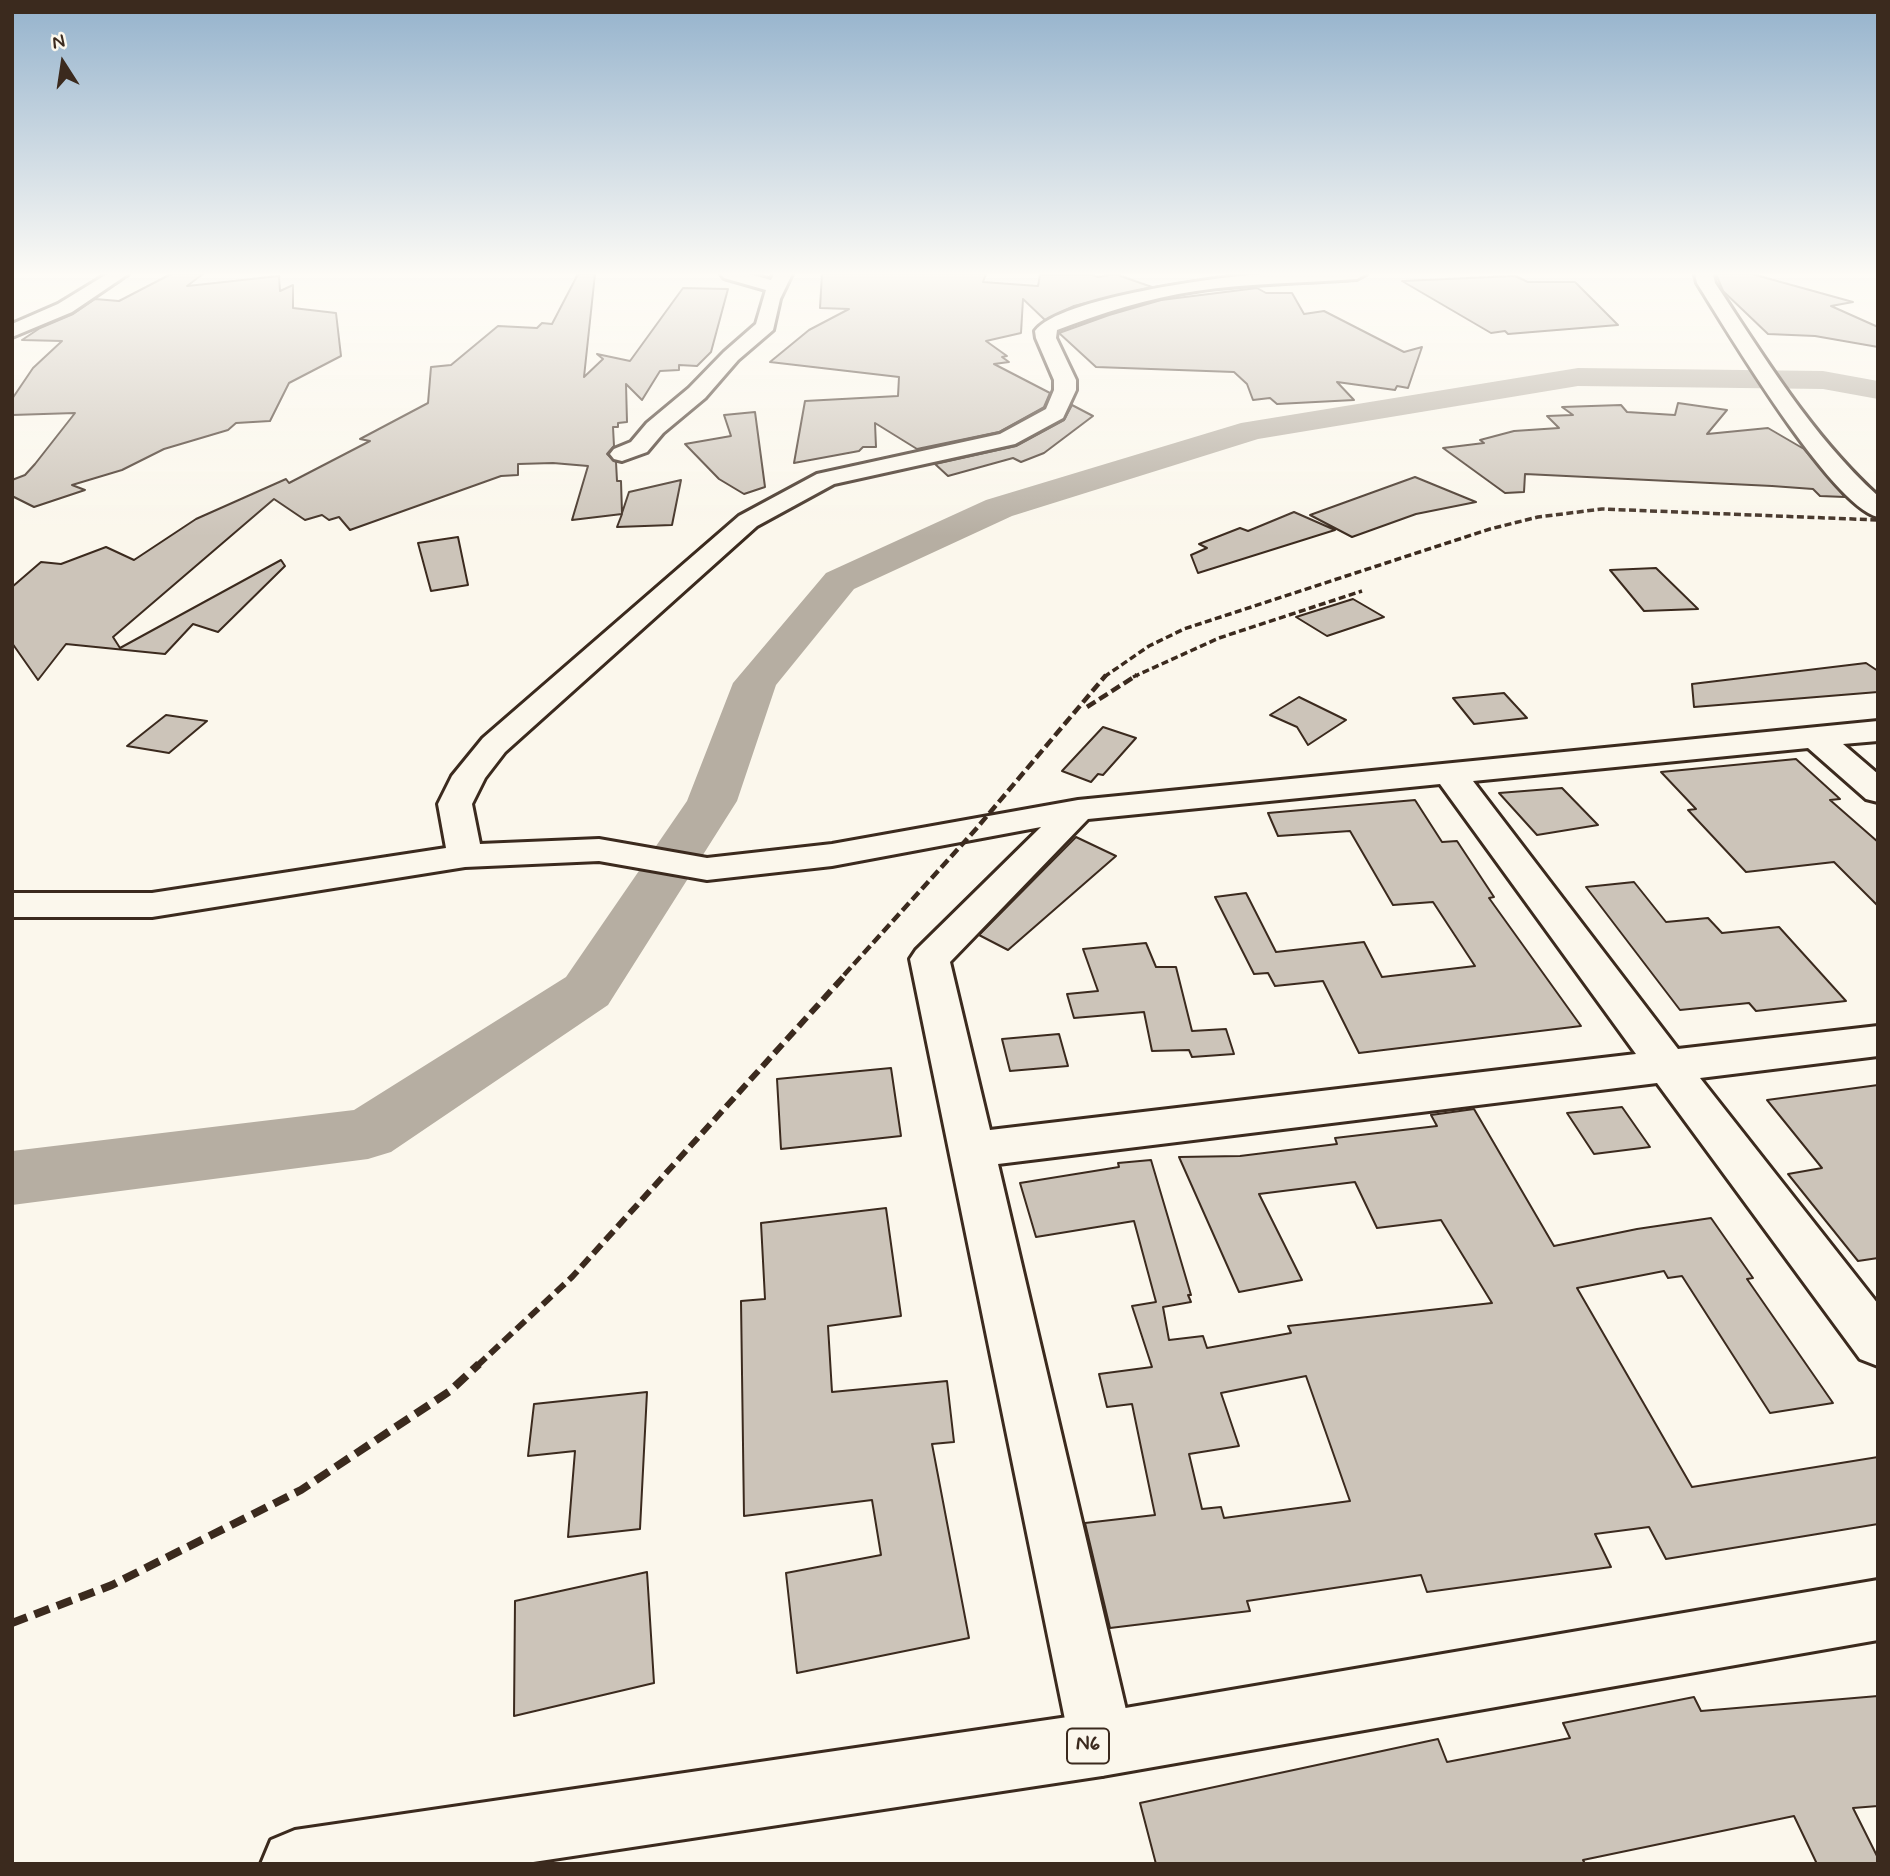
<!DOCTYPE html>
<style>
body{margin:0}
#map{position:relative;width:1890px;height:1876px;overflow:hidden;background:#fbf7ec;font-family:Mynerve,sans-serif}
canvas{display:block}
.frame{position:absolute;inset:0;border:14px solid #3b2a1e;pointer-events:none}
.north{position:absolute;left:28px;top:28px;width:70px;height:70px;-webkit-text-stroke:5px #fbf7ec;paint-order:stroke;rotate:348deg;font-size:19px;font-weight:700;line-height:28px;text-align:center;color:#3b2a1e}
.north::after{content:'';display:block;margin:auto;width:24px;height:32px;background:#3b2a1e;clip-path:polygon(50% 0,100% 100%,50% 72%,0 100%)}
</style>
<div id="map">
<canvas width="1890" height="1876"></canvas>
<div class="frame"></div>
<div class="north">N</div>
</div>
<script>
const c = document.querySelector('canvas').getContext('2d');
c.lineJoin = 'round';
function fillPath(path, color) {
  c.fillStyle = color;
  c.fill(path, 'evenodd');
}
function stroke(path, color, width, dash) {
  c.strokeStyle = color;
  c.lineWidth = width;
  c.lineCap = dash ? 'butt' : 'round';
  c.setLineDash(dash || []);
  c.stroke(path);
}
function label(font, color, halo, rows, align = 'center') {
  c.font = font + ' Mynerve,sans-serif';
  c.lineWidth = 5;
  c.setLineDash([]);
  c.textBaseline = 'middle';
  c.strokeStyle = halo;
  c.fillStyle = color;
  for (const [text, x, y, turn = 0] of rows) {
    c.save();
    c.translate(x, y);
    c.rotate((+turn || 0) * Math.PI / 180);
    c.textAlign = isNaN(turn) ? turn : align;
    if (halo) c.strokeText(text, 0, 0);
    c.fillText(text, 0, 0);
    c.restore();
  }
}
fillPath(new Path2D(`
 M1578 368 1823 371 1878 381V399L1823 389 1578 386 1258 439 1012 516 854 589 776 685 737 801 608 1005 391 1152 368 1159 12 1205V1151L354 1110 566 977 687 801 733 683 826 573 986 500 1241 423Z`), '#b6aea2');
const building = new Path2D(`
 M171 274H203L187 286 279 276 280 291 293 285V308L336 313 341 356 289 383 270 421 236 423 228 430 164 449 122 470 72 485 85 490 34 507 12 496V480L25 475 35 464 75 413 12 415V399L33 368 62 341 22 340 40 328 73 314 95 299 119 301Z
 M578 274H595L584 377 603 359 597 354 630 361 683 288 728 289 711 352 697 366 679 365V370L660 371 642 400 626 384 627 422 618 423V427H613L614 446 607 454 616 462 617 481H621L622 513 629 492 681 480 672 525 617 527 622 514 572 520 588 466 553 463 518 464V475L501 476 350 530 339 517 329 520 322 515 305 520 274 499 113 637 120 648 281 560 285 566 218 632 193 624 165 654 66 644 38 680 12 643V587L41 562 61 564 106 547 134 560 196 519 286 479 289 483 370 441 360 439 428 403 431 367 451 365 498 326 537 328 542 323 552 324Z
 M822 274H986L983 282 1038 286 1040 275H1092L1098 277 1115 274 1152 287 1074 306 1045 320 1023 299 1021 333 986 341 1007 356 1002 357 1009 362 994 364 1050 393 1044 407 999 432 917 449 875 423 876 447H863L859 451 794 463 805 401 898 396 899 377 770 362 809 330 849 309 820 308Z
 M1716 274H1752L1853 302 1831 306 1878 327V347L1815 336 1768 334 1723 291Z
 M1515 276 1528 282H1575L1618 325 1508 334 1505 331 1491 333 1402 281Z
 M1257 288 1266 293H1292L1304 314 1324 311 1404 352 1422 347 1408 388 1397 386 1395 390 1337 382 1354 400 1277 404 1270 398 1253 400 1247 384 1234 372 1096 367 1059 333 1109 315 1161 300Z
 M1678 403 1727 410 1707 434 1768 428 1804 449 1845 497 1820 496 1813 489 1772 486 1525 474 1524 492 1505 493 1443 448 1484 443 1480 440 1514 431 1559 428 1547 416 1573 415 1562 407 1621 405 1627 412 1675 415Z
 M1072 405 1093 416 1044 453 1021 462 1013 458 948 476 935 464 1016 446 1064 420Z
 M755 412 765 487 744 494 719 479 685 444 731 436 724 415Z
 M1415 477 1476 502 1416 514 1352 537 1310 515Z
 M1294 512 1335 530 1198 573 1191 555 1207 548 1199 544 1240 528 1248 531Z
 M458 537 468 585 431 591 418 543Z
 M1656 568 1698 609 1644 611 1610 570Z
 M1353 599 1384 617 1327 636 1296 617Z
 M1866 663 1878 671V692L1694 707 1692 684Z
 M1504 693 1527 718 1474 724 1453 698Z
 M1299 697 1346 720 1308 745 1297 727 1270 715Z
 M166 715 207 721 169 753 127 746Z
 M1103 727 1136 738 1103 775 1098 774 1091 782 1062 771Z
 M1796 759 1840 799 1830 800 1878 842V906L1834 862 1746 872 1688 810 1696 809 1661 772Z
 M1562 788 1598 825 1537 835 1499 793Z
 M1415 800 1442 842 1457 841 1494 897 1489 898 1581 1026 1359 1053 1323 981 1275 986 1268 973 1254 974 1215 897 1246 893 1276 952 1364 942 1382 977 1475 966 1433 902 1393 905 1350 831 1278 836 1268 813Z
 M1076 837 1116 856 1008 950 979 935Z
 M1634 882 1666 922 1708 918 1722 933 1779 927 1846 1001 1756 1011 1749 1003 1680 1010 1586 887Z
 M1146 943 1156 967H1176L1192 1031 1226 1029 1234 1054 1192 1057 1189 1050 1152 1051 1144 1012 1074 1018 1067 994 1098 991 1083 949Z
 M1059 1034 1068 1066 1010 1071 1002 1039Z
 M891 1068 901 1136 781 1149 777 1079Z
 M1878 1085V1258L1858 1261 1788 1174 1822 1168 1767 1100Z
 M1622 1107 1650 1147 1594 1154 1567 1113Z
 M1474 1109 1554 1246 1637 1229 1711 1218 1753 1278 1747 1279 1833 1403 1770 1413 1682 1276 1668 1278 1664 1271 1577 1288 1692 1487 1878 1457V1524L1666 1559 1649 1527 1595 1534 1611 1567 1427 1592 1421 1575 1247 1601 1250 1611 1110 1628 1085 1523 1155 1515 1132 1404 1107 1407 1099 1374 1152 1367 1132 1306 1156 1302 1134 1221 1036 1237 1020 1183 1119 1167 1118 1163 1151 1160 1191 1295H1188L1191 1302 1163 1307 1169 1340 1203 1336 1207 1348 1291 1333 1288 1326 1492 1303 1441 1220 1377 1228 1355 1182 1259 1194 1302 1280 1239 1292 1179 1157 1240 1156 1337 1144 1335 1138 1437 1126 1431 1115ZM1306 1376 1350 1501 1224 1518 1221 1507 1202 1509 1189 1454 1239 1446 1221 1393Z
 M886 1208 901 1316 828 1326 832 1392 947 1381 954 1442 932 1444 969 1638 797 1673 786 1573 881 1555 872 1500 744 1516 741 1301 765 1299 761 1223Z
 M647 1392 640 1529 568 1537 575 1451 528 1456 534 1404Z
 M647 1572 654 1683 514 1716 515 1601Z
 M1878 1696V1806L1853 1808 1878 1858V1864H1817L1794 1816 1583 1860 1585 1864H1156L1140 1803 1438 1739 1447 1762 1570 1738 1563 1723 1694 1697 1701 1711Z`);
fillPath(building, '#ccc4b9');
stroke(building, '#3b2a1e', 2);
const minor = new Path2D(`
 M107 274H128L72 312 12 337V324L58 304Z
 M721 274H749L771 280 774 274H792L780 299 773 330 738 360 705 398 663 433 647 452 622 461 614 459 610 454 614 449 631 442 647 423 689 388 724 352 756 324 766 290 724 278Z
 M1265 274H1366L1357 279C1303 283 1249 283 1196 291 1148 298 1102 313 1057 330L1056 338 1076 380V390L1063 418 1015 444 834 484 757 526 505 752 485 778 472 804 480 844 599 839 707 858 832 844 1078 800 1878 721V741L1843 744 1878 774V802L1866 799 1808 748 1473 781 1678 1049 1878 1026V1056L1700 1078 1878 1304V1366L1860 1359 1657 1083 998 1164 1134 1744 1125 1767 1102 1776 1079 1767 1070 1744 910 959 916 950 1041 827 832 866 707 880 599 861 465 867 152 917H12V893H152L446 848 438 804 452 776 483 738 739 516 817 474 1000 434 1046 409 1054 390V380L1036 338 1035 331C1059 298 1222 276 1265 274ZM1440 784 1636 1054 990 1130 950 962 1088 819Z
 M1695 274H1713L1715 283C1765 358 1811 435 1878 496V517C1831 506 1726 329 1697 283Z`);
const highway = new Path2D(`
 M1878 1580V1640L1102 1776 520 1864H261L271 1840 295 1830 1102 1712Z`);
stroke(minor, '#3b2a1e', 6);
stroke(highway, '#3b2a1e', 6);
fillPath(minor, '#fbf7ec');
fillPath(highway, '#fbf7ec');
stroke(new Path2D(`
 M1104 677 1149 646 1184 629 1490 529 1538 517 1602 509 1878 520
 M1133 677 1219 638 1362 591`), '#3b2a1e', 3.5, [7, 3.5]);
stroke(new Path2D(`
 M1087 707 1137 675
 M844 975 976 829 1106 675`), '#3b2a1e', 4.5, [10, 4.5]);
stroke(new Path2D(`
 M477 1366 572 1277 846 974`), '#3b2a1e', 6, [12, 6]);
stroke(new Path2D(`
 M12 1623 112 1585 301 1490 450 1391 479 1364`), '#3b2a1e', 8, [16, 8]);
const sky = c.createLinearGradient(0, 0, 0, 537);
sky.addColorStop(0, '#94b2cc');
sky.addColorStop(0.51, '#fdfbf6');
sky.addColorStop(1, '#fdfbf600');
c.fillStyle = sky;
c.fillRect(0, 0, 1890, 537);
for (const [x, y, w] of [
 [1088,1746,42]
]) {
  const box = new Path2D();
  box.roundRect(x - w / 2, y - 17.5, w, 35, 5);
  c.fillStyle = '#fbf7ec';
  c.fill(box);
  stroke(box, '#3b2a1e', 2);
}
label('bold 21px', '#3b2a1e', null, [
 ["N6",1088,1746]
]);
</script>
